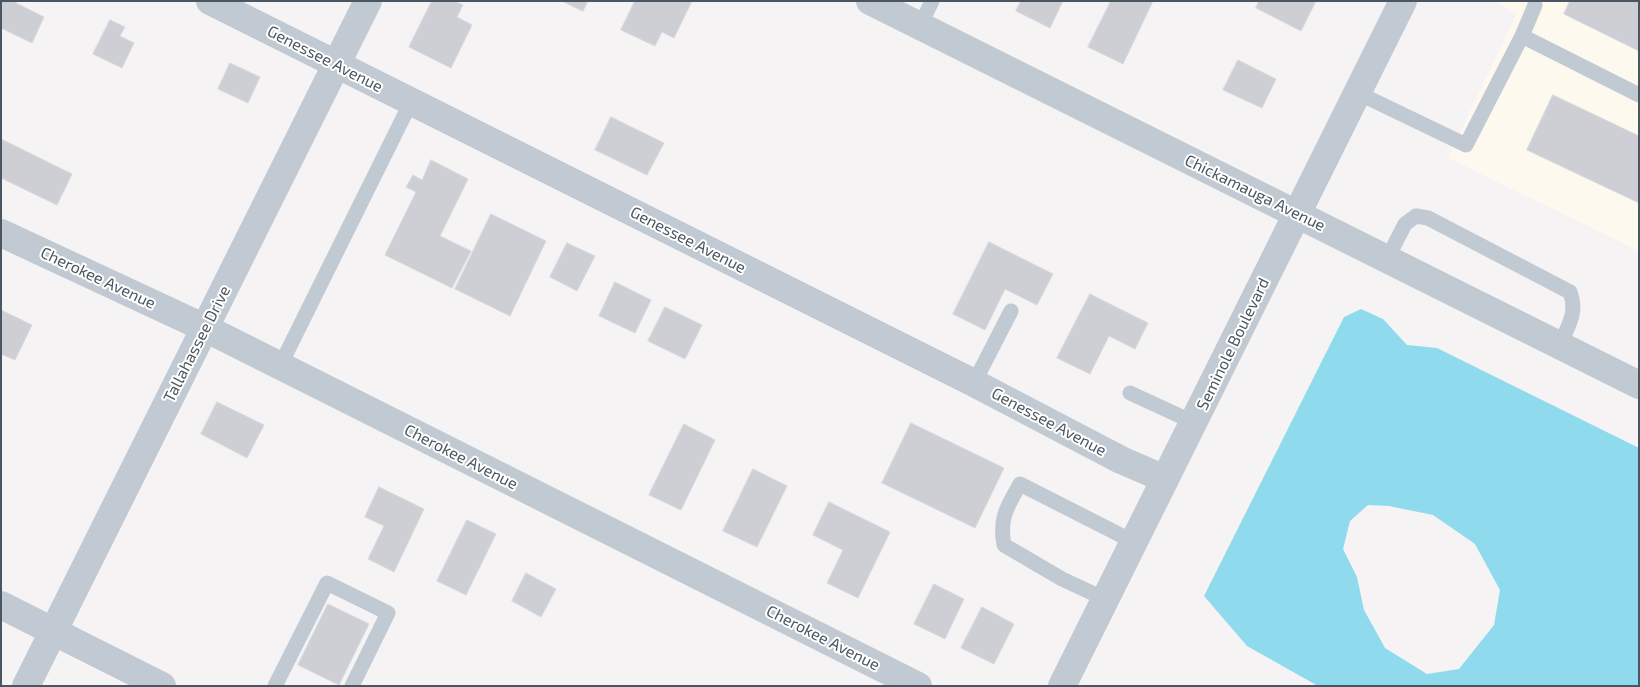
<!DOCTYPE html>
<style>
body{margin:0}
#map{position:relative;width:1640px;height:687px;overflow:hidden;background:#f5f3f3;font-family:"Exo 2",sans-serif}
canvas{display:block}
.frame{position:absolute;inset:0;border:2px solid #4a5661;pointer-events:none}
</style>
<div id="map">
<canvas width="1640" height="687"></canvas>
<div class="frame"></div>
</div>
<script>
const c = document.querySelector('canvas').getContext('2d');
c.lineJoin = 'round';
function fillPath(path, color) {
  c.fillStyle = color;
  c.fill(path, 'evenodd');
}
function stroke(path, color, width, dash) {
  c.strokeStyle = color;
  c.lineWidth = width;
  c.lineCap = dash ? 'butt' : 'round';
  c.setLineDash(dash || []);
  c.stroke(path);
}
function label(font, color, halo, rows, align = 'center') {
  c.font = font + ' "Exo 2",sans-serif';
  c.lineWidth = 4;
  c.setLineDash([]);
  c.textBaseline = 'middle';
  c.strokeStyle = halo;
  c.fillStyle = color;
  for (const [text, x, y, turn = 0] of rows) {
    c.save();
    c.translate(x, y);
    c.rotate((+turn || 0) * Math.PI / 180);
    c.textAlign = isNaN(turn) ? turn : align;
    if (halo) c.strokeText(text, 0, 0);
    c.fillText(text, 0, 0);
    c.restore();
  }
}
fillPath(new Path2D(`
 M1492 1H1639V251L1448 158 1517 13Z`), '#fdf9ef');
fillPath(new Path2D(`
 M1361 309 1383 319 1407 345 1437 348 1639 448V686H1318L1247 646 1204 596 1344 317ZM1368 505 1389 506 1433 515 1475 544 1500 590 1494 625 1459 669 1427 674 1385 648 1364 610 1357 577 1343 549 1350 521Z`), '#90daee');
const building = new Path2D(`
 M1 1H17L16 3 44 17 32 43 1 28Z
 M432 1H454L463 5 457 17 472 25 451 68 409 47Z
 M562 1H588L583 11Z
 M635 1H692L674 38 662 32 655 46 621 30Z
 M1021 1H1063L1050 28 1016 11Z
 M1111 1H1153L1123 64 1088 47Z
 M1259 1H1316L1301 31 1256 8Z
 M1570 1H1639V51L1564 14Z
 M110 20 125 27 120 36 134 43 122 68 93 54Z
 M1238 60 1276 79 1262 108 1223 90Z
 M230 63 260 77 248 103 218 89Z
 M1553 95 1639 136V203L1527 150Z
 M611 117 664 143 647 175 595 150Z
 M1 139 72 174 57 205 1 178Z
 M431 160 468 179 440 236 471 251 452 288 385 255 416 192 406 187 413 175 422 180Z
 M491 214 546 241 510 316 455 289Z
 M989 242 1053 274 1037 305 1005 289 985 330 953 314Z
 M567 243 595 256 577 291 550 277Z
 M615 282 651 300 635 333 599 316Z
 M1090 294 1148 323 1135 349 1109 336 1090 374 1057 358Z
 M665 307 702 325 685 359 648 341Z
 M1 310 32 325 15 360 1 354Z
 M217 402 264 425 247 458 201 434Z
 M911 423 1004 468 975 528 882 483Z
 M684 424 715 440 681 510 649 495Z
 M753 469 787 486 757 547 723 531Z
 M379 487 424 509 394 572 368 559 384 526 365 517Z
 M829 502 890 532 858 598 827 583 843 550 813 535Z
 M467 520 496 534 466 595 437 581Z
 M526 573 556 589 541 617 512 601Z
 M934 584 964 599 945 639 914 624Z
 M328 604 369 624 339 685 298 665Z
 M982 607 1014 624 994 664 961 648Z`);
fillPath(building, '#cdcfd5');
stroke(building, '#d7d9de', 1);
stroke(new Path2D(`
 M920 26 932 1
 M1522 36 1535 5
 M1358 93 1466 145 1522 36 1639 95
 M1387 259 1405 224 1416 216 1428 218 1570 292C1578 312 1568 327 1559 346
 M280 366 411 102
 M974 383 1011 311
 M1130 393 1193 422
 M1105 599 1062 579 1004 545C999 518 1007 507 1020 484L1134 542
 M275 686 327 583 388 613 352 686`), '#c1cad2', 15);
stroke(new Path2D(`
 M210 1 974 383 1121 460 1165 479
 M870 1 1639 385
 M1 233 205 328 918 686
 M26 686 368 1`), '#c1cad2', 28);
stroke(new Path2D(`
 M1 605 162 686
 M1062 686 1403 1`), '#c1cad2', 28);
label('16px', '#4a5661', '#fff', [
 ["Genessee Avenue",325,59,27],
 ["Chickamauga Avenue",1255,193,26],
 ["Genessee Avenue",688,240,27],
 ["Cherokee Avenue",98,278,25],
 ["Tallahassee Drive",197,344,-63],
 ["Seminole Boulevard",1233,344,-64],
 ["Genessee Avenue",1049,422,28],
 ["Cherokee Avenue",461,457,27],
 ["Cherokee Avenue",823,638,27]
]);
</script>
